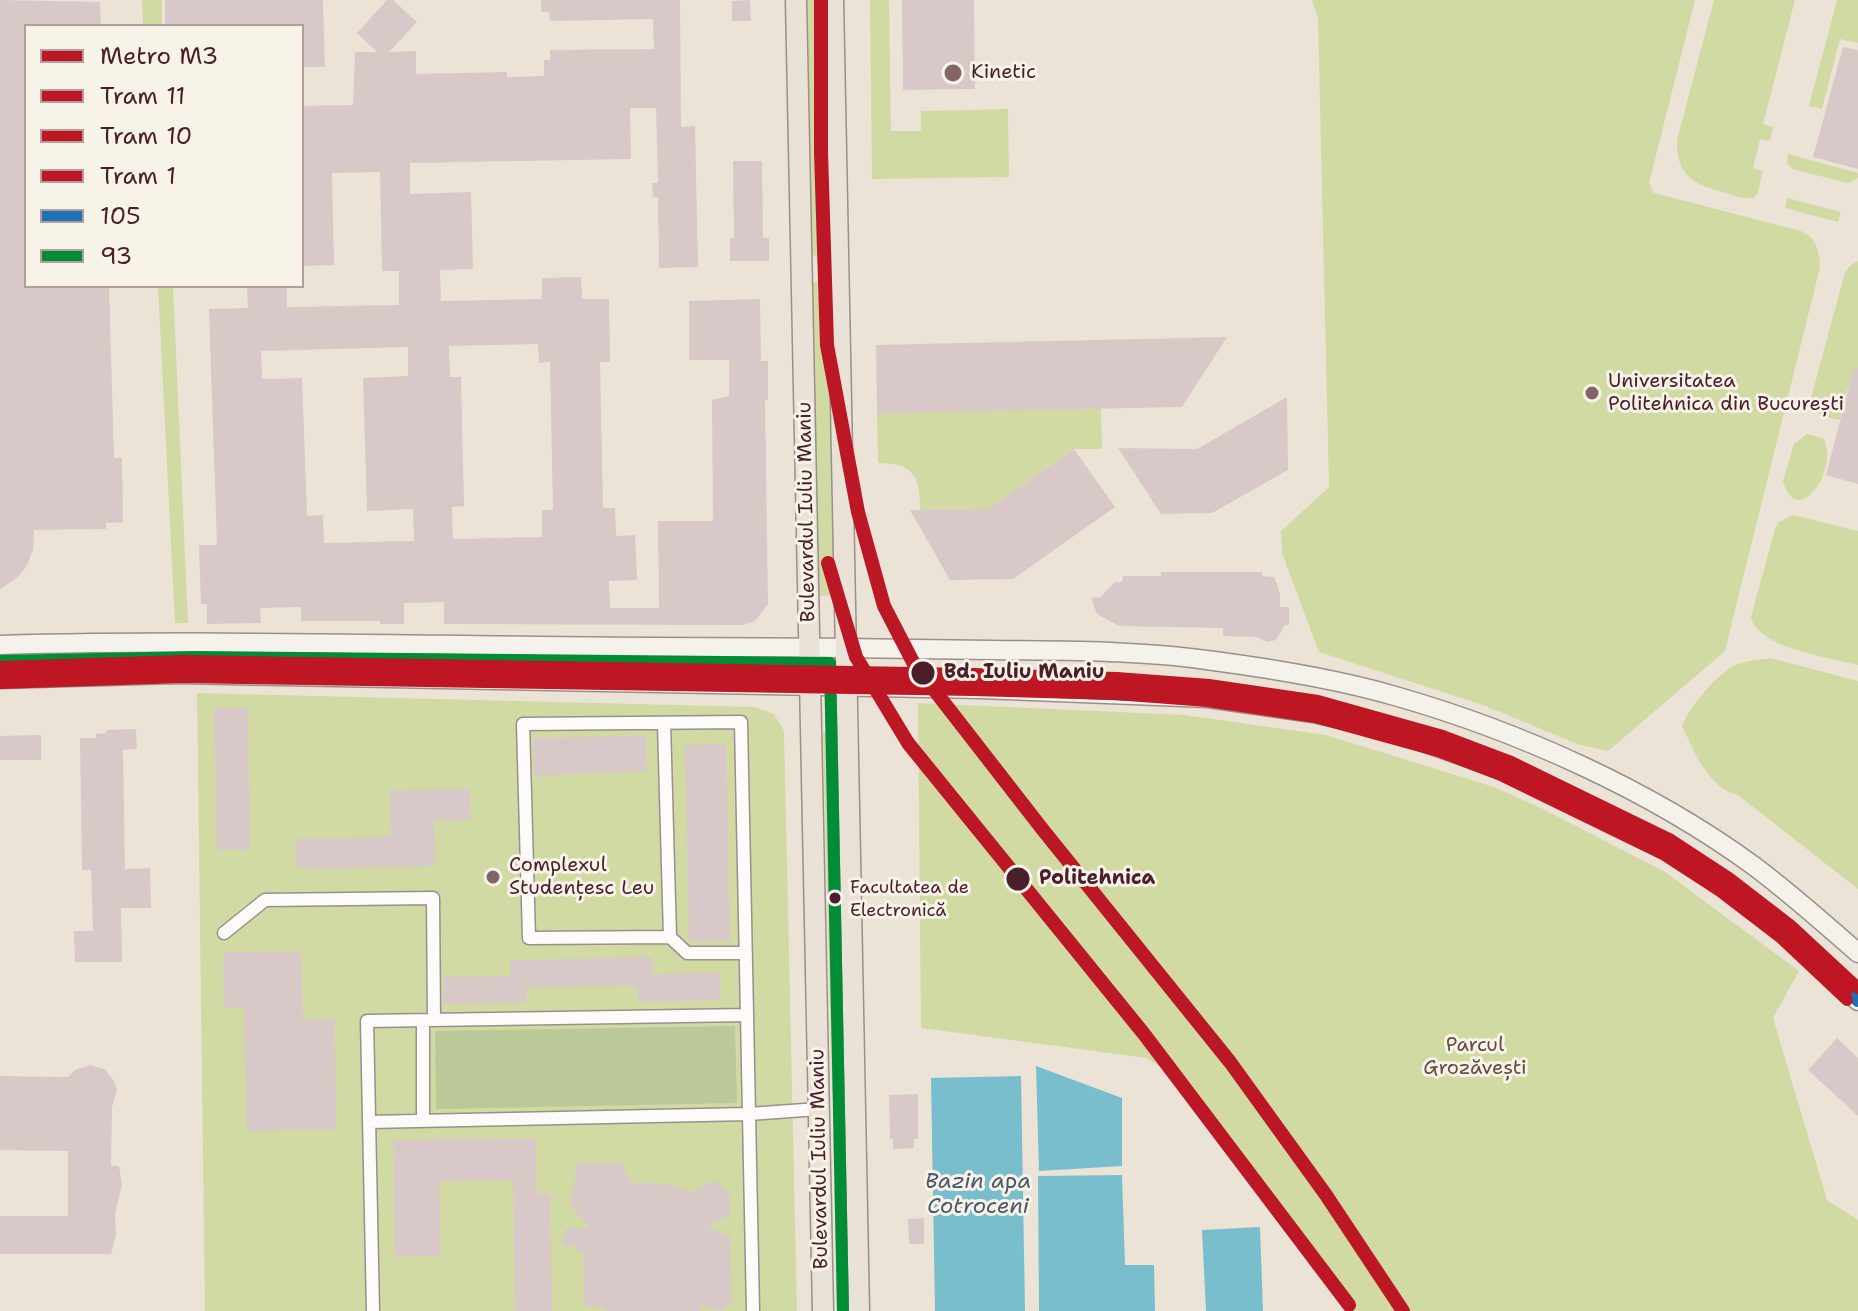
<!DOCTYPE html>
<meta charset="utf-8">
<style>
body{margin:0}
#map{position:relative;width:1858px;height:1311px;overflow:hidden;background:#ece3d7;font-family:"Shantell Sans",sans-serif}
canvas{display:block}
.legend{position:absolute;left:24px;top:24px;width:280px;height:264px;box-sizing:border-box;background:#f7f3e8;border:2px solid #b29e9c;margin:0;padding:10px 14px;list-style:none;font-size:24px;color:#4a1f2b}
.legend li{display:flex;align-items:center;gap:16px;height:40px}
.legend b{width:40px;border:2px solid #b29e9c}
</style>
<div id="map">
<canvas width="1858" height="1311"></canvas>
<ul class="legend">
<li><b style="height:10px;background:#bc1725"></b>Metro M3</li>
<li><b style="height:10px;background:#be1622"></b>Tram 11</li>
<li><b style="height:10px;background:#be1622"></b>Tram 10</li>
<li><b style="height:10px;background:#be1622"></b>Tram 1</li>
<li><b style="height:10px;background:#1d71b8"></b>105</li>
<li><b style="height:10px;background:#008d36"></b>93</li>
</ul>
</div>
<script>
const c = document.querySelector('canvas').getContext('2d');
c.lineJoin = 'round';
function fillPath(path, color) {
  c.fillStyle = color;
  c.fill(path, 'evenodd');
}
function stroke(path, color, width, dash) {
  c.strokeStyle = color;
  c.lineWidth = width;
  c.lineCap = dash ? 'butt' : 'round';
  c.setLineDash(dash || []);
  c.stroke(path);
}
function label(font, color, halo, rows, align = 'center') {
  c.font = font + ' "Shantell Sans",sans-serif';
  c.lineWidth = 6;
  c.setLineDash([]);
  c.textBaseline = 'middle';
  c.strokeStyle = halo;
  c.fillStyle = color;
  for (const [text, x, y, turn = 0] of rows) {
    c.save();
    c.translate(x, y);
    c.rotate((+turn || 0) * Math.PI / 180);
    c.textAlign = isNaN(turn) ? turn : align;
    if (halo) c.strokeText(text, 0, 0);
    c.fillText(text, 0, 0);
    c.restore();
  }
}
fillPath(new Path2D(`
 M142 0H162V26H143Z
 M805 0H824L829 251 824 258H817L810 252Z
 M870 0H889L891 131H921V111L1008 109 1009 177 872 179Z
 M1312 0H1695L1649 183 1654 193 1801 231C1817 238 1819 251 1820 267L1725 651 1608 751 1580 745 1483 705 1319 652 1282 553 1281 531 1329 487 1318 18Z
 M1714 0H1795L1763 124 1773 127 1770 141 1760 139 1753 168 1763 171 1757 195 1753 198C1742 199 1732 195 1722 192 1691 184 1676 173 1677 140Z
 M1837 0H1858V43L1840 39 1822 109 1809 106Z
 M1788 154 1858 173V178L1848 183 1792 169 1787 163Z
 M1787 198 1841 212 1838 222 1785 208Z
 M1858 261V390L1848 388 1840 420C1826 417 1816 417 1810 402L1845 272 1851 265Z
 M816 281H825L830 288 838 595 817 596 810 287Z
 M158 286H173L188 623H175Z
 M1101 408 1102 449H1074L988 509 920 510C920 476 914 463 878 463L877 413Z
 M1807 434 1823 438C1841 467 1797 532 1783 481L1794 444Z
 M1793 515 1858 531V665C1829 657 1759 649 1751 617L1775 529 1779 522Z
 M1770 658 1858 681V889L1738 795C1707 787 1695 752 1682 726 1689 707 1719 671 1738 664 1748 660 1760 660 1770 658Z
 M197 693 755 707 774 714 784 731 797 1311H205Z
 M918 703 1184 715 1326 735 1494 787 1545 810 1665 872 1799 971 1773 1018 1827 1200 1858 1220V1311H1347L1177 1079 1147 1058 921 1028Z
 M823 732H832L841 1089 836 1094 832 1090Z
 M838 1128 842 1131 846 1311H837L833 1131Z`), '#d0daa2');
fillPath(new Path2D(`
 M735 1026 737 1103 436 1109 435 1031Z`), '#bbc999');
fillPath(new Path2D(`
 M1036 1066 1122 1098V1166L1039 1171Z
 M1021 1076 1025 1311H935L931 1078Z
 M1122 1175 1125 1265H1154L1155 1311H1039L1038 1176Z
 M1260 1227 1263 1311H1206L1202 1230Z`), '#79becc');
fillPath(new Path2D(`
 M0 0 100 2 101 26H26V286H109L114 458H122L123 522 106 523V529L34 530 33 550 26 567 17 578 0 589Z
 M165 0H323L325 67H302V26H165Z
 M387 0H393L417 22 389 52 416 51V74L507 72V77L544 76V60H550V50L654 49 653 19 550 21 549 12H541V0H680L681 127 695 126 698 267 659 268 658 197H653L652 183H658L656 108H630L631 159 410 163V194L471 192 473 269 440 270 441 301 542 299V278L581 277 582 299H609L610 362H600L603 508H615L616 536 635 535 637 580 609 581 610 608H659L658 521H713L712 400 729 396V360H689V301L760 299 761 361H768V400H765L768 604 755 621 743 625 444 624V602L404 603V624H380V621H301V607L260 608 261 623 207 624V604H201L199 545H217L209 309 248 308 247 286H287V307L399 305V271H382L380 172 332 173 334 265 302 266V106L353 105 355 52H377L357 33ZM538 344 539 363 550 362 553 510H542V537L453 539 452 507 464 506 461 377H450L449 346ZM408 347V376L363 378 367 511 413 509 414 541 324 543 323 515 307 516 302 378 262 379 261 351Z
 M750 0 751 21H732V1Z
 M902 0H974L975 89 903 90Z
 M1843 47 1858 50V169L1813 157Z
 M733 161H762L763 238H769V261H730V238H734Z
 M1227 337 1182 407 877 413 876 345Z
 M1854 368H1858V484L1826 475Z
 M1287 397 1288 470 1212 513 1161 514 1118 448 1197 449Z
 M1074 449 1115 507 1013 579 950 580 910 510 988 509Z
 M1161 572H1262V576L1274 577 1280 593V607H1289V625H1285L1276 640 1267 642 1256 637 1223 636V628L1119 626 1097 614 1091 598 1100 597 1115 582H1122L1123 576H1161Z
 M214 708H248L250 850H217Z
 M136 729 137 749 123 750 125 869 150 868 151 908H121L122 962H75L74 931H93L91 870H82L80 738H96V734L106 733V730Z
 M41 735V760H0V736Z
 M646 735 647 771 534 776 533 738Z
 M726 744 730 941 689 942 685 745Z
 M470 789 471 820H434L435 866 297 869 296 839 391 837 390 790Z
 M301 951 303 1020 334 1019 337 1129 247 1131 244 1007 224 1008 223 952Z
 M652 957 653 974 720 973 721 1000 638 1002V986L526 987 527 1002 443 1004V977L510 976V960Z
 M1837 1038 1858 1058V1116L1808 1070Z
 M91 1065 106 1070 115 1083 117 1090 112 1107 111 1166H119L122 1184 115 1214 116 1234 111 1254H0V1216H68V1151L0 1150V1076L68 1077 75 1070Z
 M918 1094V1139H914V1148L893 1149V1139H890L889 1095Z
 M536 1138 537 1194H550L552 1311H515L513 1180 439 1181 441 1256 395 1257 393 1140Z
 M578 1163H623L630 1183H661L692 1192 715 1180 729 1192 730 1214 707 1227 730 1236 731 1304 722 1311 700 1306V1311H605V1307L584 1306 583 1252H577V1246H562L565 1229 590 1228 570 1204Z
 M924 1218V1244H909L908 1219Z`), '#d9c8c8');
const minor = new Path2D(`
 M664 723 670 937
 M224 933 265 900 433 898 434 1020
 M746 953H687L670 937 529 938 523 724 741 722 747 1015
 M423 1120V1021
 M369 1122 749 1114 818 1109
 M373 1311 367 1021 747 1015 753 1311`);
const secondary = new Path2D(`
 M0 645C217 639 434 646 651 647 764 647 878 648 991 650 1065 651 1140 650 1214 661 1274 669 1337 679 1395 696 1518 731 1650 790 1754 866 1790 893 1824 923 1858 953
 M0 679 174 674 980 689 1208 698 1313 713 1386 729 1509 772 1655 842 1733 891 1786 934 1858 1001`);
const primary = new Path2D(`
 M796 0 823 1311
 M833 0 859 1311`);
stroke(minor, '#9a8f8b', 15);
stroke(secondary, '#9a8f8b', 21);
stroke(primary, '#9a8f8b', 23);
stroke(minor, '#fcfbf9', 12);
stroke(secondary, '#f5f1eb', 18);
stroke(primary, '#eae2d6', 20);
stroke(new Path2D(`
 M0 679 174 674 980 689 1208 698 1313 713 1386 729 1509 772 1655 842 1733 891 1786 934 1858 1001`), '#1d71b8', 12);
stroke(new Path2D(`
 M0 661 195 657 830 663 843 1311`), '#008d36', 12);
stroke(new Path2D(`
 M0 667 182 661 973 674 1117 678 1209 685 1318 701 1443 736 1509 761 1671 840 1729 878 1790 925 1858 988`), '#be1622', 12);
stroke(new Path2D(`
 M1 683 182 677 973 690 1116 694 1207 701 1315 717 1438 751 1503 776 1663 854 1720 891 1780 937 1847 1000`), '#be1622', 12);
stroke(new Path2D(`
 M1 676 183 670 1117 685 1289 705 1351 718 1424 739 1495 766 1600 814 1679 857 1724 885 1772 922 1847 990`), '#be1622', 12);
stroke(new Path2D(`
 M821 0V152L827 345 858 512 884 606 914 664 1043 830 1230 1062 1326 1195 1403 1311
 M828 563 856 657 908 743 1144 1034 1349 1305`), '#bc1725', 14);
for (const [x, y, r, color] of [
 [953,73,10,"#836467"],
 [1592,393,8,"#836467"],
 [923,673,13,"#4a1f2b"],
 [493,877,8,"#836467"],
 [1018,879,13,"#4a1f2b"],
 [835,898,7,"#4a1f2b"]
]) {
  const dot = new Path2D();
  dot.arc(x, y, r, 0, 2 * Math.PI);
  c.fillStyle = color;
  c.fill(dot);
  stroke(dot, '#f7f3e8', 3);
}
label('18px', '#4a1f2b', '#f7f3e8', [
 ["Facultatea de",850,888],
 ["Electronică",850,911]
], 'left');
label('20px', '#4a1f2b', '#f7f3e8', [
 ["Kinetic",971,73],
 ["Universitatea",1608,382],
 ["Politehnica din București",1608,405],
 ["Complexul",509,866],
 ["Studențesc Leu",509,889]
], 'left');
label('20px', '#4a1f2b', '#f7f3e8', [
 ["Bulevardul Iuliu Maniu",807,512,-91],
 ["Bulevardul Iuliu Maniu",820,1159,-91]
]);
label('bold 20px', '#4a1f2b', '#f7f3e8', [
 ["Bd. Iuliu Maniu",944,673],
 ["Politehnica",1039,879]
], 'left');
label('20px', '#664c3e', '#f7f3e8', [
 ["Parcul",1475,1046],
 ["Grozăvești",1475,1069]
]);
label('italic 22px', '#49586a', '#f7f3e8', [
 ["Bazin apa",978,1182],
 ["Cotroceni",978,1207]
]);
</script>
